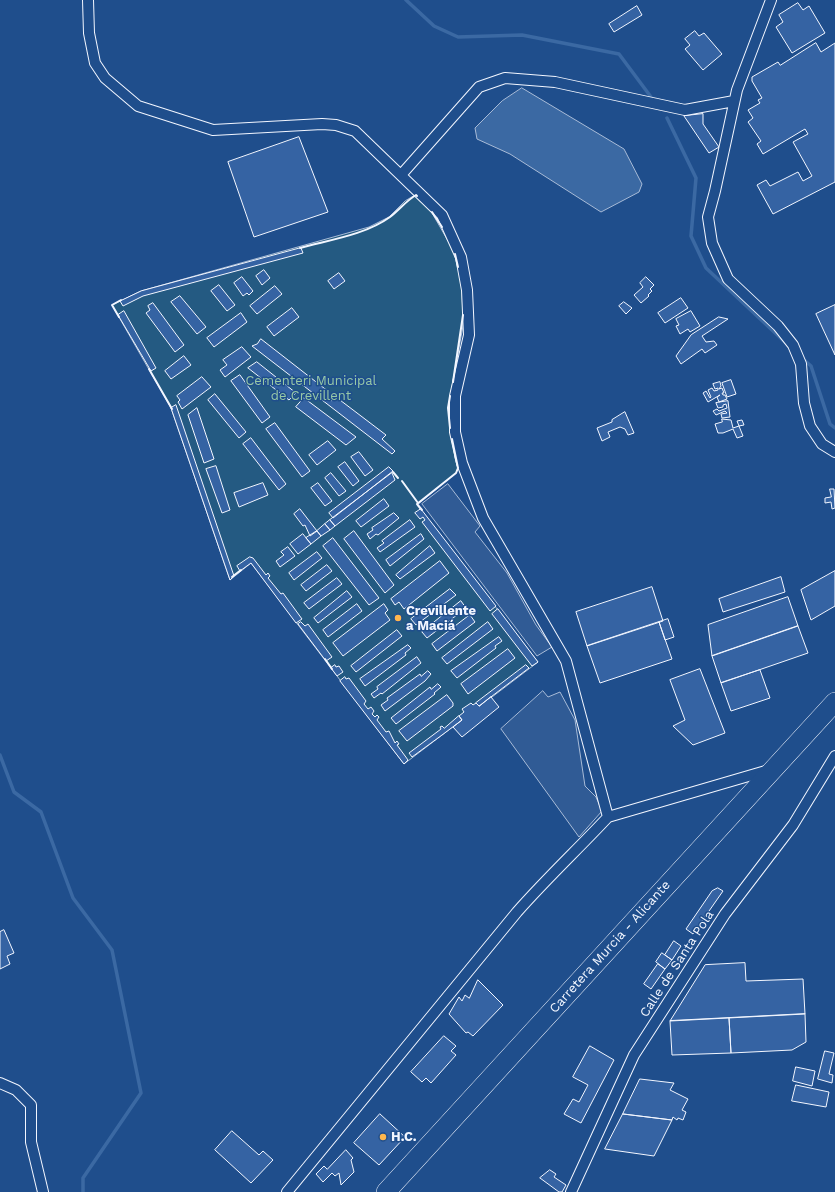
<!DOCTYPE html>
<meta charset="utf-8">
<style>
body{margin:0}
canvas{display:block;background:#1f4e8c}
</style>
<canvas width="835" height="1192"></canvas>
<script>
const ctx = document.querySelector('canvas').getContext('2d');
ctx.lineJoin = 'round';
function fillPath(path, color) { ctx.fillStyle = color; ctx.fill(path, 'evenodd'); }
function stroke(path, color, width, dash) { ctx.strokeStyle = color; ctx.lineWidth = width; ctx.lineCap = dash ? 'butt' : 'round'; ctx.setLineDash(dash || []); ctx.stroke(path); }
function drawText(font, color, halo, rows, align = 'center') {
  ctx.font = font + ' "Work Sans",sans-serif'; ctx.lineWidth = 3; ctx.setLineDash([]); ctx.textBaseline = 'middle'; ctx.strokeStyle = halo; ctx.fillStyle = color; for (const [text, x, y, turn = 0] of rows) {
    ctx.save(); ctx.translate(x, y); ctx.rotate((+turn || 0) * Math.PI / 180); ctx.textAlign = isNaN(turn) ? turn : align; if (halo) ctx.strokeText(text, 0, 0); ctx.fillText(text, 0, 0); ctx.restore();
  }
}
const green = new Path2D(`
 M416,195L428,206L455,253L462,287L463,326L448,408L455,458L458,468L456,473L417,505L538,662L404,764L251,563L230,580L171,408L112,305L141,291L369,227L389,217L405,201Z`);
fillPath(green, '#245a82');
stroke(green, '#a8bbd7', 1);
const parking = new Path2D(`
 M448,484L480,526L475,532L507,573L536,625L552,647L537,656L422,504Z
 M543,691L548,697L560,692L575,720L585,786L596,797L602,811L579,837L501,729Z`);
fillPath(parking, '#305b95');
stroke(parking, '#a8bbd7', 1);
const water = new Path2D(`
 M522,88L624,149L642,184L639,192L601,212L510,154L477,139L475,128L502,101Z`);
fillPath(water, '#3b69a3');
stroke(water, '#a8bbd7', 1);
stroke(new Path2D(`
 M406,0L434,26L458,37L522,35L619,54L651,97
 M667,118L696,178L691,236L706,268L788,345
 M803,359L811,366L830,424L835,428
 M0,755L14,792L41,812L73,898L112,950L141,1093L83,1178V1192`), '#3b69a3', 3.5);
const building = new Path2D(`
 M798,3L803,10L809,6L825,33L792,53L776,27L783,22L779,15Z
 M637,6L642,15L614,32L609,24Z
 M695,31L699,36L704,33L722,54L703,70L685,49L690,45L685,39Z
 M816,43L821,52L835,43V182L773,214L757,185L766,180L770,186L798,172L803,181L812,176L793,142L808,134L805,129L763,154L757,144L761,141L748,122L753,118L748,110L760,103L758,100L762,98L752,81V77L778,62L780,65Z
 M703,114V124L719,147L709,153L684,116Z
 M299,137L328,212L254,237L228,162Z
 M301,248L303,253L143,296L123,306L120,301L141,291Z
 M264,270L270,278L262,285L256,276Z
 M339,273L345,281L334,289L328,281Z
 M242,277L253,291L249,295L247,293L243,296L234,283Z
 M646,277L654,285L650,289L652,291L648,295L649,296L641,303L634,295L643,287L640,283Z
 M219,285L235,305L227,311L211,291Z
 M275,286L282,294L257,314L250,306Z
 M180,296L206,327L197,334L171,302Z
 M681,298L688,308L665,323L658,313Z
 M624,302L632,308L626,314L619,306Z
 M153,303L184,345L175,352L146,313L150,310L148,306Z
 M835,305V355L816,314Z
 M292,308L299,317L274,336L267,327Z
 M124,311L156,368L151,371L118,315Z
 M691,311L700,326L690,332L688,329L680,334L676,326L679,325L676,319Z
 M241,313L247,322L214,347L207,338Z
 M719,317L728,319L702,336L706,342L714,341L717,345L705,353L702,349L681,364L676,356L691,335Z
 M261,339L329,392L326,396L332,401L336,397L386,435L382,439L395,451L392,454L252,346L257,344Z
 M242,347L251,357L225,377L220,370L227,365L223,360Z
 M184,356L191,365L171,379L165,371Z
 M257,362L296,393L289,400L248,368Z
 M240,375L270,417L262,423L231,381Z
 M202,377L211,387L182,409L178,402L180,400L177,396Z
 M731,380L736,394L727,397L722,383Z
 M720,382L721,386L719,389L722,388L724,393H722L723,395H725L727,399L719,402L717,397L720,395L708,402L703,393L706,391L710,398L711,397L708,390L712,388L714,391L718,390V388L715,389L713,384Z
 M215,394L246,432L239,438L208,400Z
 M304,398L356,437L346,445L296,407Z
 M728,401L730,417L722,418L721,414L727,413L725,411L716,415L713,411L717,409L719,411L727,408L726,404L723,405V407L718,408L716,403Z
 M176,405L234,576L230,580L171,408Z
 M197,408L214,459L204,463L188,415Z
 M625,412L634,433L628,435L625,429L620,427L608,432L610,437L602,441L597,428L612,422V420Z
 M722,419L731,420L733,428L739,426L737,421L742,420L744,425L739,426L743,436L737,438L733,429L723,433H718L715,424L722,422Z
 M275,423L310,471L302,477L266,429Z
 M251,438L286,484L279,490L243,444Z
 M328,441L336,450L317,465L309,455Z
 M359,452L373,470L365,476L351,457Z
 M345,462L359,481L353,486L338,467Z
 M216,466L230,510L222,513L206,469Z
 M389,467L393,471L333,518L329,513Z
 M331,473L346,491L339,496L325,478Z
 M392,473L395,480L335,526L330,520Z
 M263,483L268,495L239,507L234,493Z
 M318,483L332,501L325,506L311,488Z
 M830,489H834L835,508L832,509L831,502L825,503V498L831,497Z
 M384,499L389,506L361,527L356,521Z
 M300,509L317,531L310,536L305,525L303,526L294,514Z
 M421,509L496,606L490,611L422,522L425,520L423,517L420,519L415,513Z
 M394,513L399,518L378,535L376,534L370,539L367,534L373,530L372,528Z
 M330,520L335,526L330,530L325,524Z
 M410,520L415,527L380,552L377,548L384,543L382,541Z
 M325,524L330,530L321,536L317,531Z
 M317,531L321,536L311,544L306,538Z
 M354,531L394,585L385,593L344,539Z
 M303,534L311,544L298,554L290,544Z
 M421,534L424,539L390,566L386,560Z
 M333,538L379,598L369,605L323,546Z
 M430,546L435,553L400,579L396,575Z
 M288,547L295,556L280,567L276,561L284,555L281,552Z
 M317,552L322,558L294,580L289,573Z
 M250,557L253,558L266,575L268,573L270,576L268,578L281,594L283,593L302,619L296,623L251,563L240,571L237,566Z
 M440,561L449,573L404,609L399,602L395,605L391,599Z
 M327,565L332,571L306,591L301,585Z
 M835,571V606L811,620L801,590Z
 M781,577L785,592L723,612L719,599Z
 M337,578L342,584L309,609L304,603Z
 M652,587L663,621L587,646L576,612Z
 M450,589L456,595L416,625L411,619Z
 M347,591L352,597L318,623L314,618Z
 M788,597L798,626L712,656L708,625Z
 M461,601L466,608L427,638L422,632Z
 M357,604L362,611L328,637L323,630Z
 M384,604L388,610L385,613L390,620L343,656L333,643Z
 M498,609L538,662L532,666L492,614Z
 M470,615L475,622L437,651L432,644Z
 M668,619L674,637L665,640L659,622Z
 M301,622L305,626L308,624L332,657L326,661L298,624Z
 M488,622L493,629L447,664L442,658Z
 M659,622L672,659L600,683L587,646Z
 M798,626L808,653L721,683L712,656Z
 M397,630L402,636L356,672L351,666Z
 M499,637L502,641L495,646L496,648L457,678L451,671Z
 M408,645L411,648L405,653L406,655L365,686L360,679Z
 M508,649L515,658L468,694L461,684Z
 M417,657L421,663L382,694L381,693L374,698L371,694L378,689L377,687Z
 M335,665L336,667L339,666L343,672L337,676L331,668Z
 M526,665L529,668L479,706L476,703Z
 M700,669L725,733L693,745L673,726L685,720L670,680Z
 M760,670L770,698L731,711L721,683Z
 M428,671L431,674L425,681L385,711L381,705L388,700L387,698L420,674L421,676Z
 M345,677L346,679L349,678L366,701L364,704L368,709L371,707L374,711L372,714L375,717L377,715L379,717L377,720L386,732L389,731L395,743L397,741L399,744L397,745L408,760L404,764L340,681Z
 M438,684L441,687L434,693L435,694L396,724L391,718L430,687L431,689Z
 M447,695L453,703V706L407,741L399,731Z
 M491,697L499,707L462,737L453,727L462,720L459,716L464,712L462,709L471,703L473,705L476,703L479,706Z
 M459,716L462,720L442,735L412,757L409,753L441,729L440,727L442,726L444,728Z
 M718,888L723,891L693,934L686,929L712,891Z
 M4,930L14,953L7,956L10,964L0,969V932Z
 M674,941L681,946L672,960L665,955Z
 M662,953L672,960L665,969L656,962Z
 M745,963L746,981L803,979L805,1014L670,1021L705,965Z
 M658,964L665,969L651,989L644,984Z
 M478,980L503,1005L473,1036L468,1032L466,1033L449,1014L459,997L462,1001L465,995L469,998Z
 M805,1014L806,1042L792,1050L731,1053L729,1018Z
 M729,1018L731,1053L672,1055L670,1021Z
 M444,1036L456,1046L451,1051L456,1055L431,1083L426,1078L422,1082L411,1072Z
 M590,1046L614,1060L581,1123L564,1114L573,1099L579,1102L588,1085L573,1077Z
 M825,1051L834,1053L829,1074L833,1075L832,1083L818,1079Z
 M796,1067L815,1071L812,1086L793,1081Z
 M640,1079L674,1083L670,1090L688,1099L682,1110L686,1112L683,1120L678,1118L677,1120L673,1117L672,1120L623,1114Z
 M796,1085L829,1092L826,1107L792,1101Z
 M380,1114L405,1137L379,1165L354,1143Z
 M623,1114L672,1120L654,1156L605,1149Z
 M232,1131L259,1155L263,1151L273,1160L251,1183L215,1150Z
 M346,1150L353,1158L351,1160L354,1172L341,1185L339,1173L335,1176L332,1173L323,1182L316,1174L324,1166L327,1169Z
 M550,1170L556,1174L554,1177L566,1185L562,1192H559L540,1178Z`);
fillPath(building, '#3563a3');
stroke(building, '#f2f6ff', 1);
const street = new Path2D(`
 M88,0L89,33L95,63L105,78L138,106L213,130L322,124L336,125L355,131L442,215L461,257L467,290L469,335L455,396V432L462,463L483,518L566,661L608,817L769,770
 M771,0L737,90L715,191L708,217L712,243L728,279L778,326L793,345L801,364L804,403L810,426L822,444L835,452
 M401,175L479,87L505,78L555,82L685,110L734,101
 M0,1083L16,1090L31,1105V1142L43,1192
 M287,1192L517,912C546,879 578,849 608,817
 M571,1192L634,1055L725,914L793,825L835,756`);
const highway = new Path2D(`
 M386,1192L835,702`);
stroke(street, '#f2f6ff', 12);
stroke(highway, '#f2f6ff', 20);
stroke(street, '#1f4e8c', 10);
stroke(highway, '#1f4e8c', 19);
stroke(new Path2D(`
 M432,212L442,227
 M300,248C329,240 365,235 390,217C399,210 406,201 416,195L417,196
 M455,254L458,267
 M119,317L112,305L121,300
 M149,369L172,409
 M453,382L463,315
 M450,428L448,408L450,396
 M393,472L398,478
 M402,481L418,503
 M422,510L417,504L456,473L458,468L452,439
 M232,577L241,570
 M325,659L332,669`), '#f2f6ff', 2);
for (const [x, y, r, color] of [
 [398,618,4,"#ffb74d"],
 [383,1137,4,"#ffb74d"]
]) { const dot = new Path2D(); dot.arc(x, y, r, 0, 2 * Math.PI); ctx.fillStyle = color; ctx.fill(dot); stroke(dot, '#1f4e8c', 1.5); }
drawText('13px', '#97c8a6', '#1f4e8c', [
 ["Cementeri Municipal",311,381],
 ["de Crevillent",311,396]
]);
drawText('bold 13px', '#f2f6ff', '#1f4e8c', [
 ["Crevillente",406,611],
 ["a Maciá",406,626],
 ["H.C.",391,1137]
], 'left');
drawText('13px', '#f2f6ff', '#1f4e8c', [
 ["Carretera Murcia - Alicante",610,947,-48],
 ["Calle de Santa Pola",677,964,-57]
]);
</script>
